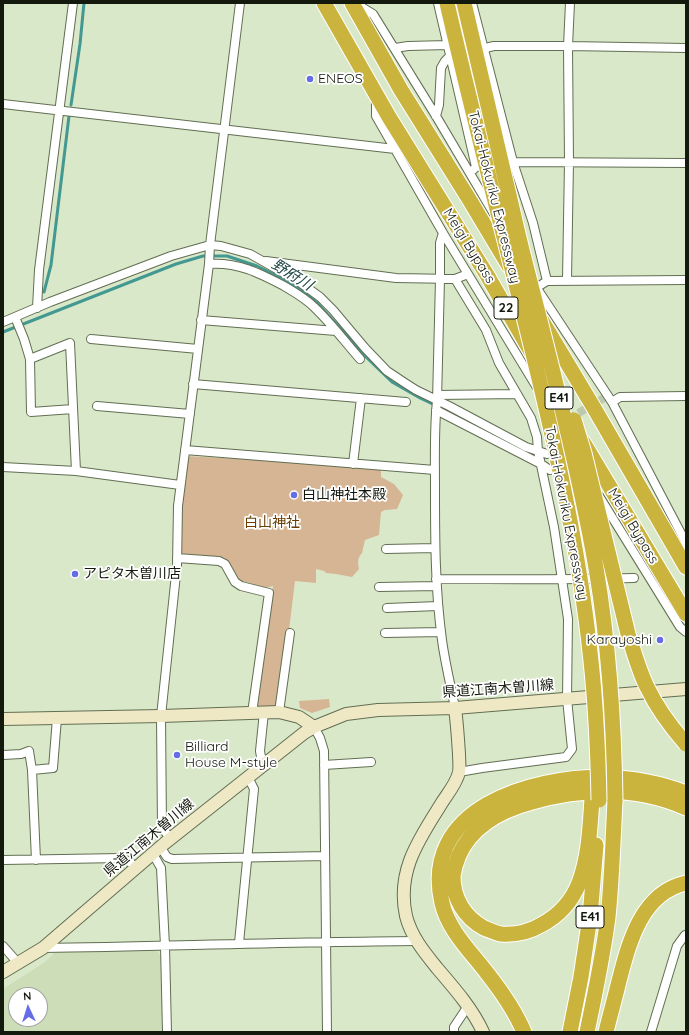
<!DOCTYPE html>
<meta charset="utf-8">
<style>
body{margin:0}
#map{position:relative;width:689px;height:1035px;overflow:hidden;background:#dae8ca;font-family:Quicksand,sans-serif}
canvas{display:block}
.frame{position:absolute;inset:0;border:4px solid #14190e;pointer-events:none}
.north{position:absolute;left:8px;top:987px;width:40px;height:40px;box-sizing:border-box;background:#fff;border:1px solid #a1a39f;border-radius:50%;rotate:356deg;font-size:11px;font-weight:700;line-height:16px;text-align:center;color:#14190e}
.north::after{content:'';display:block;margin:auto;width:14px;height:18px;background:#656de6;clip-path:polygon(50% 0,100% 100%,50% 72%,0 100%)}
</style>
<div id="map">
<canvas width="689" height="1035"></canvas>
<div class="frame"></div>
<div class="north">N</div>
</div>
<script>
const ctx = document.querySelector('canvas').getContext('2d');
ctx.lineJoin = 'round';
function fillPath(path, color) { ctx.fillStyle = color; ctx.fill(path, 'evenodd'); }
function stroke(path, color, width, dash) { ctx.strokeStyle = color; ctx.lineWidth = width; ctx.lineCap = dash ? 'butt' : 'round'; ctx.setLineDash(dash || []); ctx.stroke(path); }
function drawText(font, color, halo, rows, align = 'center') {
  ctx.font = font + ' Quicksand,"Noto Sans JP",sans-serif'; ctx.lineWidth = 3.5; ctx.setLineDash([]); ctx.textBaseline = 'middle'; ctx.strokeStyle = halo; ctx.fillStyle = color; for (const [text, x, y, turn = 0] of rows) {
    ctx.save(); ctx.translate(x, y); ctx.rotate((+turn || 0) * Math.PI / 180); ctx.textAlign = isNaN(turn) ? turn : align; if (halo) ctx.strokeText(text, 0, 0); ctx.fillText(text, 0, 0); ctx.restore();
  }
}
fillPath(new Path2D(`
 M56,951H157L161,956L163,1032H3V989L45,962ZM16,995H40V1019H16Z`), '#ccddb8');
fillPath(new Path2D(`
 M184,456L243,459L260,457L381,466V477L394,484L403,495L397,509L385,510L381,512L379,535L365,540L362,553C357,558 358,563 359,569L352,577L336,574L326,573L324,571L316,569V583L295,581L279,712H257L273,586L261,589L250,583L239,581L224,567L191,556L177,552Z
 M329,699L330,707L312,713L300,708L299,701Z`), '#d5b593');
stroke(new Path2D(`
 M71,105L80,44L84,3
 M44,292L51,265L69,116
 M3,332L176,264L203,256H227L257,266L283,279L303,291L318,304L351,340L366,357L392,382L420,398L481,427
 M527,451L534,455`), '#439991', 3);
stroke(new Path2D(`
 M568,419L604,398`), '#bcc9ae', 8, [8, 4]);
const street = new Path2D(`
 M355,3L373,14L436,116L494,214
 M438,3L476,167L473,170
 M472,3L513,162L533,223L547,281
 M395,48L408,46L448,45
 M376,99V116L384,130L443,233L536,386
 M3,104L395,149
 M436,116L439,105L441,68L445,61L450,56L494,46H568L686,48
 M476,167L513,162L686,163
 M443,233L440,243V279L437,401C434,429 435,459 435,488C435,539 435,589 442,640C445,663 451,686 455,708
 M266,261L396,278L455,279L468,274
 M209,264C238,262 259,273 284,286C294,292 305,298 314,307C331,323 345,342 360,359
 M455,279L486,330L499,363L531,418L537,437L538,451L554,527L568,619L567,699L572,749L566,757L482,768L459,772
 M567,280L569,162L568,46L570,3
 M536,287L612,402L685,541L682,558
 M536,288L547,281L686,280
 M37,308L39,270L73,3
 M15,317L24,339L30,359L31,412L73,409
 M201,320L336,331
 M3,322L50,302L171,256L210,245L221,246L250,254L298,281L320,297L333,310L365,348L387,371L405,383L416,390L449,406L526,447L547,454
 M91,339L198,349
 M30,359L70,343L76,471
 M193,384L406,402
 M437,395L517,394
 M612,402L620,397L686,396
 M97,406L190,414
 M436,410L541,464L550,470
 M185,450L435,470
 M353,464L361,398
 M3,467L76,471L180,485
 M599,496L680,627L686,632
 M386,549L435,548
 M177,558L219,561L225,564L235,582L241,586L269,593L252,713
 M436,579C502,579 568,580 634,578
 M379,587L437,586
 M387,608L438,606
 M385,633L441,632
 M264,712L260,751L261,757L267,762
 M279,712L290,633
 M314,727L320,738L324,751L327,1032
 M3,755L21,754L29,751L32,770
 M324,765L371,762
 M171,839L162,828L161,716L177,565L178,506L209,264L210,245L240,3
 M161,848L167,857L172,859L325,856
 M153,854L161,868L165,946L167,1032
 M3,860L121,858L131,863L136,868
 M36,860L32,770L53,768L57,718
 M239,943L254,789L248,777
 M3,946L18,963
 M43,948C168,946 292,942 416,941
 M454,1032V1027L468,1006
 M651,1032L677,946L685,935H686`);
const secondary = new Path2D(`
 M455,708C457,723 458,738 459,754C459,759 460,766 459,772C457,782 449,792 443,801C420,838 396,870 406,916C411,936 424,952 437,968C454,988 472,1008 483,1032
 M3,719L161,716L279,712L299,717L314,727
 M3,972L43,948L165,843L304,733L314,727L346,714L378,710L455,708L686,689`);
const highway = new Path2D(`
 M324,3L389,117L487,275L557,397
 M352,3L401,90L469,199L509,266
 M542,321L594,408L686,567
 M583,442L686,614
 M592,799C590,827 589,857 579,883C572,901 558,916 541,925C529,932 515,935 501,934C495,933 489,930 484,928C464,917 453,898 453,876C454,869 456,862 459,855C472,826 502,810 532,802C583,788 637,786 686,808
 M524,1032C515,1011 502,992 487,973C471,952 448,930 442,903C420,808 531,777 604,777C632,778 660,783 686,793
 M570,1032L581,977L590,917L596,845
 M587,1032C595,994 603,956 608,917C612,878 613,839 615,800
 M606,1032C610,1015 615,998 619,981C629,943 641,893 686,883`);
stroke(street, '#626e53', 10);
stroke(secondary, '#626e53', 14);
stroke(highway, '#fff', 17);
stroke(street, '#fff', 8);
stroke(secondary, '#efe8c5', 12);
stroke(highway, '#cbb43e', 15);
const highwayBridge = new Path2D(`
 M447,3C471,108 498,212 524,317C552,430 579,545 591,661C596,707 598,754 599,800
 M464,3C477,60 491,117 504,174C510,198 515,222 521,246C548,353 577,460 596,568C609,645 614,723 615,800
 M574,420L584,453L628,634C634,652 639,671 647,687C657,708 671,727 686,744`);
stroke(highwayBridge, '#fff', 17, []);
stroke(highwayBridge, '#cbb43e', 15);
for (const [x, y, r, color] of [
 [310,79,4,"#656de6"],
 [294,495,4,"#656de6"],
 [75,574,4,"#656de6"],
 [660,640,4,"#656de6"],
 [177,755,4,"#656de6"]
]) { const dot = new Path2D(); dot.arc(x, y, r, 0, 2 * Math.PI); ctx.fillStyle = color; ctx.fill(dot); stroke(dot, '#fff', 1.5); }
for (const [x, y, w] of [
 [506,308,24],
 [559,398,28],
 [590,917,28]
]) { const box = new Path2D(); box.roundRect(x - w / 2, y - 11, w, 22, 3); ctx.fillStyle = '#fff'; ctx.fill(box); stroke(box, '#14190e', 1); }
drawText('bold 13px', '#14190e', null, [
 ["22",506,308],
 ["E41",559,398],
 ["E41",590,917]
]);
drawText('14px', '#14190e', '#fff', [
 ["ENEOS",318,79],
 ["白山神社本殿",302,495],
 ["アピタ木曽川店",83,574],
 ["Karayoshi",652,640,"right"],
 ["Billiard",185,747],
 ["House M-style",185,763]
], 'left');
drawText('14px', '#14190e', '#fff', [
 ["Tokai-Hokuriku Expressway",494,197,76],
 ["Meigi Bypass",469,246,58],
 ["Tokai-Hokuriku Expressway",566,513,79],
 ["Meigi Bypass",633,526,59],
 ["県道江南木曽川線",498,689,-4],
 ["県道江南木曽川線",149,838,-40]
]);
drawText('14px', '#693e00', '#fff', [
 ["白山神社",272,523]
]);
drawText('italic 15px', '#214844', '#fff', [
 ["野府川",292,275,32]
]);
</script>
